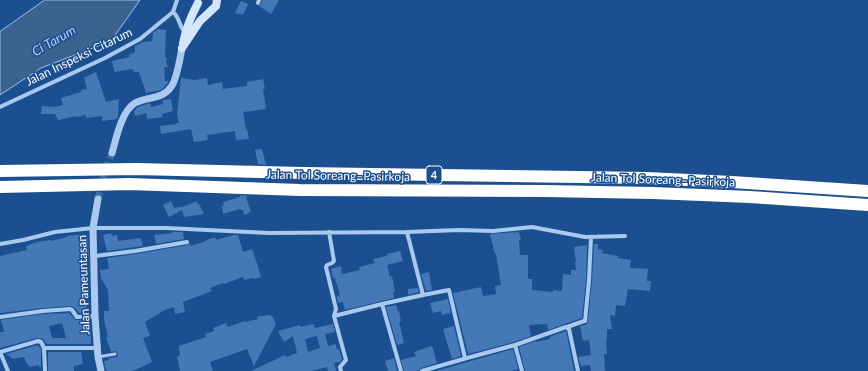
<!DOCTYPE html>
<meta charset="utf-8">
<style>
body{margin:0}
canvas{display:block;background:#1b4f8f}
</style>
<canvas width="868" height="371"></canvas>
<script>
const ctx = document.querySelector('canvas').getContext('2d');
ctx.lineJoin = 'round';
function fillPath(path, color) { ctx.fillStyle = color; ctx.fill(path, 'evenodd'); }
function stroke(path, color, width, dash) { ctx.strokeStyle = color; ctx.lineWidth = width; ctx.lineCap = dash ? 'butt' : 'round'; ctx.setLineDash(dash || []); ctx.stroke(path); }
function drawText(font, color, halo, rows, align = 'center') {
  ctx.font = font + ' Lato,sans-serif'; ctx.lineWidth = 3; ctx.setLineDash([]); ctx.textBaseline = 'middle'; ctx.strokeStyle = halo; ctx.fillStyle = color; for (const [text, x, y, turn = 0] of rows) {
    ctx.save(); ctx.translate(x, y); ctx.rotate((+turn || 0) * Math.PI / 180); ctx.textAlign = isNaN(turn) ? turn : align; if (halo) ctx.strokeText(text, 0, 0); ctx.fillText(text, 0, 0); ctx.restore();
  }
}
const water = new Path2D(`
 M45,0H140L111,41L41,68L0,95V32Z`);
fillPath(water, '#3c6290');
stroke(water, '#9cc4f0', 1);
fillPath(new Path2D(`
 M262,0H279L271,14L259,6L261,4Z
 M241,1L248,4L243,15L235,13Z
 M158,29L166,30L165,57L167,59L166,62L168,67H164L165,81H169L164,87L161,90L146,93L139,72H134L132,69L115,72L113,67L112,61L130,57L129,55L135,52V46L143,42L152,41L153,33Z
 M96,72L106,102L119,99L118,115L117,119L102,121V116L86,118V115L77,117L76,116L58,120L55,114H41L42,106L55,107L63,105L61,98L81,92V90L87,89L84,78Z
 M181,78L195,80L207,78L208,85L222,82L223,89L247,86V82L263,79L265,89H263L266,109L243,112L246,129H247L249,139L236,140L235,131L207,135L208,140L194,142L191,129L161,134L160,126L176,124V125V123H179L177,114Z
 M171,99L173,111L162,114L163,117L147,119L146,113L135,116L134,111L138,107L150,103L151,107L163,104V100Z
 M262,149L266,165L258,164L255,150Z
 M240,195L250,196L246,197L251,212L244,215L243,210H241L240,209L223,214L222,206L224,205L223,202L240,197Z
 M171,201L174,208L185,206L197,201L198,204H199L204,214L184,217L182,210L169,217L163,205Z
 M172,232H183L184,239L156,244L154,235L172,233Z
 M519,232L521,240H519L520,255H528V279H532V290L553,292V290L562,291L563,274L571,275V270H576L575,262H576L574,247L587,245L586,280L582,318L548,330L547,324L529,325L531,336L514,342L468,354L453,293L481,287L483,296L496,294L495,286L501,285L496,254H495L490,234Z
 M111,233L112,236L117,235L118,241L141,238L143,246L107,251L103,235Z
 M85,234L88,238V241L89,257L87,262H85V271L84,276L87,313H79L75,308L70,306L43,308L0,313V256L27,250L26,246L37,242L51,240V241L67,237V236Z
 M234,235H238L243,252L252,249L257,263L261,277L254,279L253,278L244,280L243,277L224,284L223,283L210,288L212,291L183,302L185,312L175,314L174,307L163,311L145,322L150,336L143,338L152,362L142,367L132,371H107L105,367L104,361L109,360L108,358L117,357L118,354L116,351L111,352L106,337H108L104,320V311H109L108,290L101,278L100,270L109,269L107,258L136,254L188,245L190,243L191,246L206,241V240L215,237L216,240Z
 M594,244H598V249L603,250L602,253L618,256V258L631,260L630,268L648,269L647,281H651L650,291L628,289L625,306L616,305L615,316L610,315L612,329H607V341H606L607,354H604L605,371H591L590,365L581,366L578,357L591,355L589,340L583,341L580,326L587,324L588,321L592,280Z
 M400,251L403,261L387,265L390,277L392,276L395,291L393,292L394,298L345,310L343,302L338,303L337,296L340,295L335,278H333L331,269L341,266L342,274L360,270L359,267L375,263L373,259L387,256V254Z
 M429,272L432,290L426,291L421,274Z
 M418,288L419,292L408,295V289Z
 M448,299L451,313L442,315L441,311L433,313L430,303Z
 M396,305L398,312L399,311L401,321L399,322L404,343L397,345L386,307Z
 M69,313L76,320H90L91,344H46L43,339L37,338L0,348V332H4L1,320L43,314ZM62,323L66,338H52L49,326Z
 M269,315L272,316L276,324L254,366L247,349L210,362L213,371H180L177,356H180L179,346L206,337L205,334L214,331L213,328L226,323L228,327L245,321V322L258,319L257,317Z
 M314,324L315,328L333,324L335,332L325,334L328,346L336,344L337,350L339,349L342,359L340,362L334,363L336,371H328L327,367L311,371H251L285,355L286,357L297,353L293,336L284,342L278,331L300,325L301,327ZM317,336L320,348L308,352L305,339Z
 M454,326L461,356L452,359L443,329Z
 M566,331L574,371H525L519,347L536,341V342L550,339V337Z
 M38,345L41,349V367H39V365L30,367L26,362L24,357L13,359L6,354Z
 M432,346L437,363L421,368L419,370L415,371H404L401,360L416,356L414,352Z
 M513,349L518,369L512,371H436Z
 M48,352H81L83,364L74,366V371H48Z
 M394,358L397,371H388L385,361Z`), '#4478b7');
stroke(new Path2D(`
 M98,199L104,173L112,153`), '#3d69a0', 7, [7, 3.5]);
stroke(new Path2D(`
 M98,357L115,354`), '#a9c9ee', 3);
stroke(new Path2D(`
 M258,3L259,0
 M173,12C181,19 178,26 186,33
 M0,107L105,58L140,39L173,12L177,0
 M329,232L334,261L332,263L327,265L326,267L336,309L334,316L346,360L340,367L341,371
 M0,244L23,240L55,232L93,228H166L269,233L407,232L459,230L493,231L532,227L585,237L625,236
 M95,256L135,251L187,242
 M423,295L449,290L465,358
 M334,316L382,304
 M0,317L43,311L70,309L72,310L77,317L95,316
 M567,327L584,321H585L589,280L591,237
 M515,345L522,371
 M44,348L45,370
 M0,352L38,341L41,342L44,348H97
 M0,352L8,371
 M401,371L382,304L423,295L407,232
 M422,371L467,358L515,345L566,327L569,329L578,371`), '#a9c9ee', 4);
stroke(new Path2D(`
 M112,153C116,139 122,110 135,103C148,96 162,100 171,87C177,79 180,58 182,48
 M98,199L93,228L95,316L98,357L101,371`), '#a9c9ee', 7);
stroke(new Path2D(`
 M183,43C186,28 191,16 198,3
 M182,48L200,21L216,6L217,0`), '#d6e6fa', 8);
stroke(new Path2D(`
 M0,171L136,169L303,173L646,178L732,182L868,191
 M0,187L129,184L300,190L545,191L653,193L750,197L868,205`), '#fff', 12);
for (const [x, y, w] of [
 [434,175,16]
]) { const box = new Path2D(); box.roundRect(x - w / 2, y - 9, w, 18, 3); ctx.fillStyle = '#1b4f8f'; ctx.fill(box); stroke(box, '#fff', 1); }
drawText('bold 11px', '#fff', null, [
 ["4",434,175]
]);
drawText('12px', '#fff', '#1b4f8f', [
 ["Jalan Inspeksi Citarum",79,57,-26],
 ["Jalan Tol Soreang–Pasirkoja",338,176,1],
 ["Jalan Tol Soreang–Pasirkoja",663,180,2],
 ["Jalan Pameuntasan",84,285,-92]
]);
drawText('italic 13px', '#b5d3f5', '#1b4f8f', [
 ["Ci Tarum",54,41,-30]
]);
</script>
